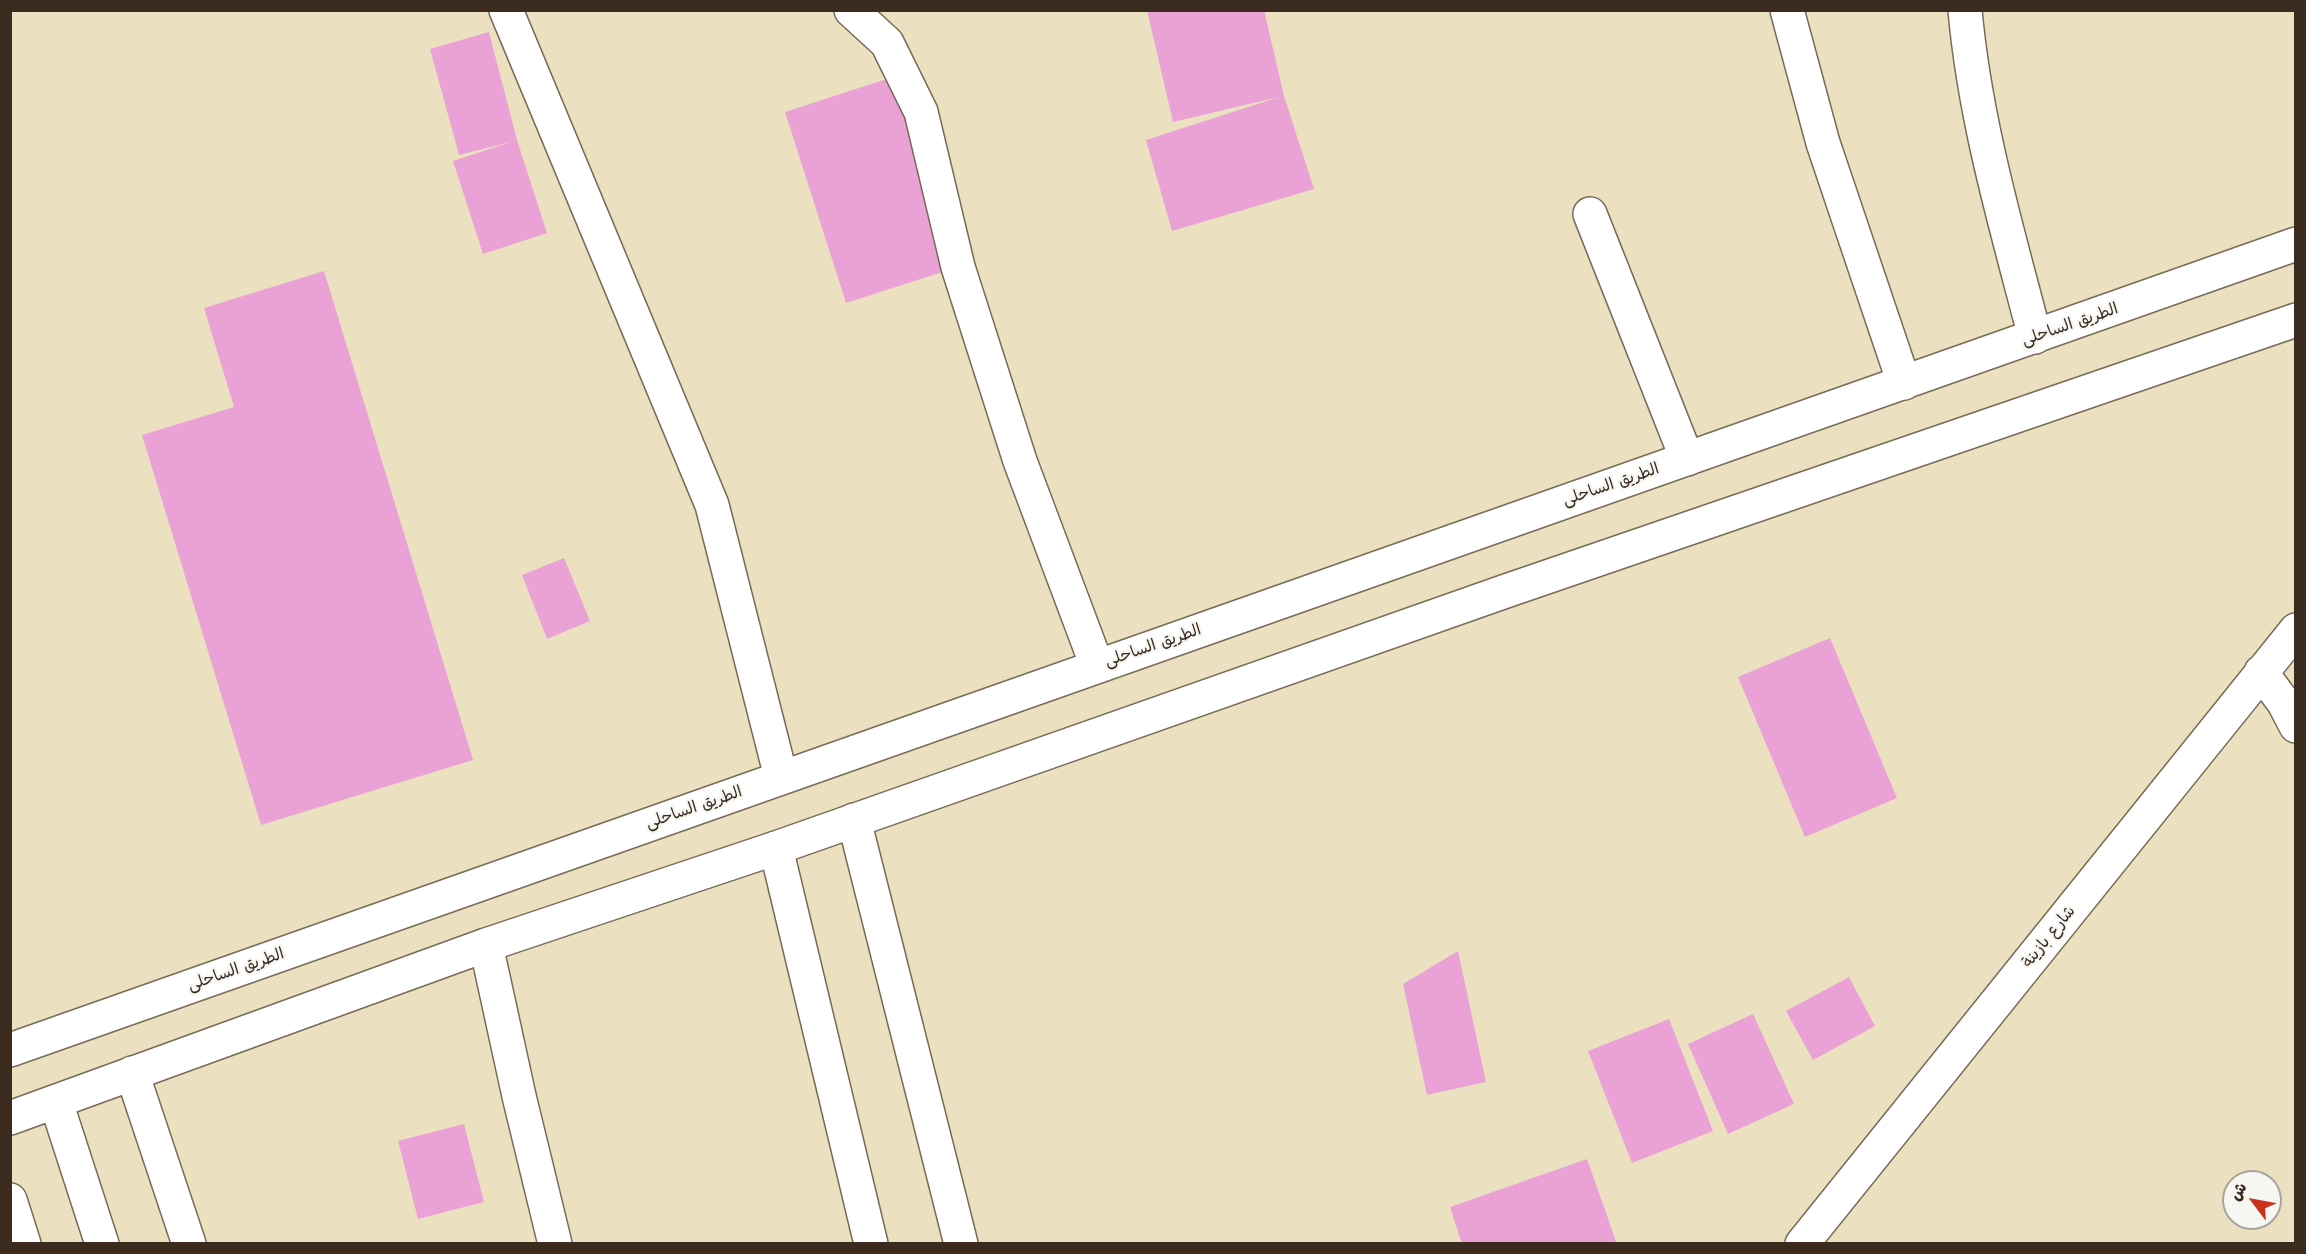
<!DOCTYPE html>
<meta charset="utf-8">
<style>
body{margin:0}
#map{position:relative;width:2306px;height:1254px;overflow:hidden;background:#ebe1c0;font-family:"Shantell Sans","Playpen Sans Arabic",sans-serif}
canvas{display:block}
.frame{position:absolute;inset:0;border:12px solid #3b2a1e;pointer-events:none}
.north{position:absolute;left:2222px;top:1170px;width:60px;height:60px;box-sizing:border-box;background:#f6f6f2;border:2px solid #aba49d;border-radius:50%;rotate:302deg;font-size:16px;font-weight:700;line-height:24px;text-align:center;color:#3b2a1e}
.north::after{content:'';display:block;margin:auto;width:21px;height:27px;background:#c8321e;clip-path:polygon(50% 0,100% 100%,50% 72%,0 100%)}
</style>
<div id="map">
<canvas width="2306" height="1254"></canvas>
<div class="frame"></div>
<div class="north">ش</div>
</div>
<script>
const ctx = document.querySelector('canvas').getContext('2d');
ctx.lineJoin = 'round';
function fillPath(path, color) { ctx.fillStyle = color; ctx.fill(path, 'evenodd'); }
function stroke(path, color, width, dash) { ctx.strokeStyle = color; ctx.lineWidth = width; ctx.lineCap = dash ? 'butt' : 'round'; ctx.setLineDash(dash || []); ctx.stroke(path); }
function drawText(font, color, halo, rows, align = 'center') {
  ctx.font = font + ' "Shantell Sans","Playpen Sans Arabic",sans-serif'; ctx.lineWidth = 4.5; ctx.setLineDash([]); ctx.textBaseline = 'middle'; ctx.strokeStyle = halo; ctx.fillStyle = color; for (const [text, x, y, turn = 0] of rows) {
    ctx.save(); ctx.translate(x, y); ctx.rotate((+turn || 0) * Math.PI / 180); ctx.textAlign = isNaN(turn) ? turn : align; if (halo) ctx.strokeText(text, 0, 0); ctx.fillText(text, 0, 0); ctx.restore();
  }
}
fillPath(new Path2D(`
 M1147,10H1264L1284,96L1314,189L1172,231L1146,140L1279,97L1173,122Z
 M489,32L517,140L547,233L483,254L453,161L511,142L459,155L430,49Z
 M896,76L958,267L846,303L785,112Z
 M324,271L473,760L261,825L142,435L234,407L204,308Z
 M564,558L590,621L547,639L522,575Z
 M1830,638L1897,798L1805,837L1738,677Z
 M1458,951L1486,1082L1427,1095L1403,984Z
 M1849,977L1875,1026L1813,1060L1786,1011Z
 M1753,1014L1794,1104L1728,1134L1688,1044Z
 M1669,1019L1713,1131L1632,1163L1588,1051Z
 M464,1124L484,1202L418,1219L398,1141Z
 M1587,1159L1617,1244H1462L1450,1207Z`), '#eaa2d6');
const minor = new Path2D(`
 M506,10L712,505L781,777
 M851,10L887,43L921,112L958,267L1020,461L1097,666
 M1787,10L1823,143L1904,383
 M1965,10C1975,122 2007,229 2035,337
 M1590,214L1687,459
 M2261,672L2284,703L2296,726
 M854,820L961,1244
 M776,848L871,1244
 M486,945L519,1096L555,1244
 M132,1073L189,1244
 M56,1102L102,1244
 M10,1200L24,1244
 M1802,1244L2296,630`);
const highway = new Path2D(`
 M10,1050L2296,244
 M10,1118L486,945L776,848L1506,591L2296,320`);
stroke(minor, '#796a57', 36);
stroke(highway, '#796a57', 36);
stroke(minor, '#fff', 33);
stroke(highway, '#fff', 33);
drawText('16px', '#3b2a1e', '#f6f6f2', [
 ["الطريق الساحلى",2070,325,-19],
 ["الطريق الساحلى",1611,485,-19],
 ["الطريق الساحلى",1153,646,-19],
 ["الطريق الساحلى",694,808,-19],
 ["شارع بازينة",2049,937,-51],
 ["الطريق الساحلى",236,970,-19]
]);
</script>
